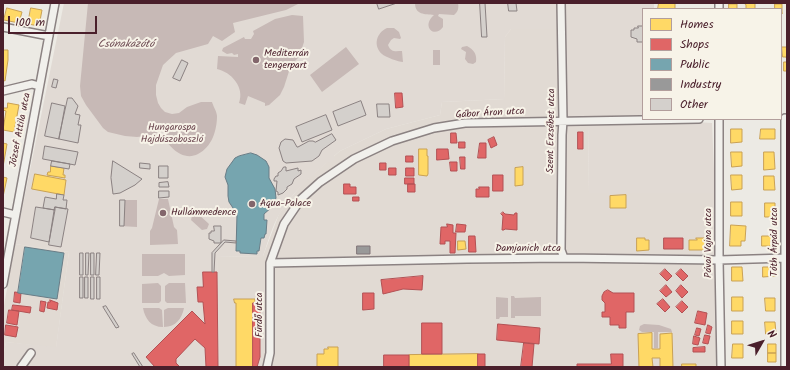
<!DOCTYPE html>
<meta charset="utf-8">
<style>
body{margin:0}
#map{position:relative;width:790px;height:370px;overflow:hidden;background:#eceae4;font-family:Kalam,sans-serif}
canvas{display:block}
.frame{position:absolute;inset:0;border:4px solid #4a1f2b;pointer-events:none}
.legend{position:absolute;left:642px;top:8px;width:140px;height:112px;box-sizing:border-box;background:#f7f3e8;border:1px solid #b29e9c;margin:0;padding:5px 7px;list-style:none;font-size:12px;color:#4a1f2b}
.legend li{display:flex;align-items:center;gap:8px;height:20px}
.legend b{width:20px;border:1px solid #b29e9c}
.north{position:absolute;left:742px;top:322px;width:40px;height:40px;-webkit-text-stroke:3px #f7f3e8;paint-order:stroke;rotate:51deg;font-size:11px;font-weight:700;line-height:16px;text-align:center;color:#4a1f2b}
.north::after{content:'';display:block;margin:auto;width:14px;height:18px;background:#4a1f2b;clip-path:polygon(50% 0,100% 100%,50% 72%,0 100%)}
.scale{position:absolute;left:8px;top:16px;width:89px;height:18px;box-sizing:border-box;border:2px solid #4a1f2b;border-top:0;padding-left:5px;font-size:12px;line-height:14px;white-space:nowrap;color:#4a1f2b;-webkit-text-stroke:3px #f7f3e8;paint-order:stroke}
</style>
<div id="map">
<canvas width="790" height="370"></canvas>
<div class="frame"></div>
<ul class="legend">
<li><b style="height:11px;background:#ffd966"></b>Homes</li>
<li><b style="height:11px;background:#e06666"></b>Shops</li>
<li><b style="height:11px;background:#76a5af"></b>Public</li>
<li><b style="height:11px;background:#999"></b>Industry</li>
<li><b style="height:11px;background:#d4d0cc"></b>Other</li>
</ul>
<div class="north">N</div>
<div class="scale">100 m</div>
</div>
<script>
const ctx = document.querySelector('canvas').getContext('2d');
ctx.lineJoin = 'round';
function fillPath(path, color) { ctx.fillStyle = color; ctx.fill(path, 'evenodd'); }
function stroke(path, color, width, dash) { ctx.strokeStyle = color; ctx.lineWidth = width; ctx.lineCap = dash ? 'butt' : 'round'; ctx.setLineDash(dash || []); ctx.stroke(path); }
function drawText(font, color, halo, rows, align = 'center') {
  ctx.font = font + ' Kalam,sans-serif'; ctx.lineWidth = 4; ctx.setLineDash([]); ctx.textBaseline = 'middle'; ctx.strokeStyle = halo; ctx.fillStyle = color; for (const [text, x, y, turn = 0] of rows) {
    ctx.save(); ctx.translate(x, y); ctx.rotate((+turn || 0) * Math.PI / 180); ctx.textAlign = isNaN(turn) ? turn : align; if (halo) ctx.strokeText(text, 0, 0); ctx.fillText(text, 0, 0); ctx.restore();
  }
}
fillPath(new Path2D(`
 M511,29H562V126H588L589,192L715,193L719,367H218L217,257L263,256L279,214L289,200L305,181L340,151L386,129L440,115L442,102L504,99L505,37Z
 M15,244L69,252L56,348L6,342L3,358V311Z`), '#e1dad3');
fillPath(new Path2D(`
 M64,3H654V9H643V119L712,123L715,193H589L588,126H562V29H511L505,37L504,99L442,102L440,115L386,129L340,151L334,156L335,160L331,163L328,162C310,177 292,193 280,213C272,226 268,242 263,256L217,257L218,367H3V358L6,342L56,347L69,252L15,244Z`), '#e1dad4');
fillPath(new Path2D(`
 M88,3H300L286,10L233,23L235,32L222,41L213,36L208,44L176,53L163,65L156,85V95L158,103L161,108L165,112L172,114L179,113L187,107L201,102H212C213,106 217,112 217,116C217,130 212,147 198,154C183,162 166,146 163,132H158L153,135L137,137L125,136L108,132L103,128L86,105L81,96L80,86Z
 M415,3H458C459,8 458,12 454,15L439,14L438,16L443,19V27C434,39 421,26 434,15C425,14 415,15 415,3Z
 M292,15L303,16L304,42L299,57L291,65L284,87L280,95L269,105L265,106V103L248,96L245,105L239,103C245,87 231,72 217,69L218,56L238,57V54L234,55L232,53L227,54L222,51L223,48L244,37L245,39H251L254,34L253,31L275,19Z
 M387,28H394L399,32L401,38L400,39L394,38L391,40L388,45C391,53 396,51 402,51L403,62C399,62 385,57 382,54C373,46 376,33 387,28Z
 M467,46C474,50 477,54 476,62L473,64L468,63L465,59L466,52L461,49L462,47Z
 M346,47L359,64L322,92L310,75Z
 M433,50H440V65H433Z
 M159,199H168L174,227L177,230L178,244L150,245V231L152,228Z
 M120,200H137V227L120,226Z
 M196,213H197L209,224L207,229L202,230L191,220L192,216Z
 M142,254H185V275L169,276L164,273L158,276H142Z
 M158,283L161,286V301L159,303H142V284Z
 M169,283H185L186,303H167L165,301V286Z
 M511,296H514L515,298L541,297V316H515V318H511Z
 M496,297L508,298V317H500L499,319H496Z
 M143,308H159L162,310L163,327C151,327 145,319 143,308Z
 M168,308H184C182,318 176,327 164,327V310Z
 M644,324L659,325L671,329L672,332H658V348H654V332H642L639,330L640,326Z`), '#c7b9b6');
const homes = new Path2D(`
 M659,3H675V9H658Z
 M744,3H755V9H746V5Z
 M729,4H737V9H729Z
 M775,4H782V14L781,9H775Z
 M7,8L22,12L19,23L4,20Z
 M31,8L42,10L39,26L28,24Z
 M782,47H787V59L786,57H783Z
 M3,50H8V60L5,81L3,80Z
 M784,62H787V71H784Z
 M8,103L19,105L14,132L3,130L6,111L3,110V108H7Z
 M731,129H742V142L731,143Z
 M761,129H775V139H760Z
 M3,143L7,144L3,167Z
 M419,149H427V156H428V174L427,176L419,175Z
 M731,152H742V166L732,167Z
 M764,152H774L775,169L764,170Z
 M51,166L64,168L63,175H65V178L47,175L48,172H50Z
 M523,167V185L515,186V168Z
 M35,174L66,180L64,195L32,189Z
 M731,175H742V189L732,190Z
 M764,176H774L775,190H764Z
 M3,177L7,178L3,197Z
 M626,195V208H610V196Z
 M731,202H742V216H731Z
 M765,203H775V217H765Z
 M731,225L746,226L745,241H741V246H730Z
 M762,236H775V246H762Z
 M637,238H645V240H649V250L637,251Z
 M696,238H706V250H689V240H697Z
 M458,241H465L466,249L458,250Z
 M732,267H742L743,281H732Z
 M763,267H776V276L763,277Z
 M732,297H743V311H732Z
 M765,298H775V311H766Z
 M234,299H255V303H253V367H236V303H235Z
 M732,321H743V334H732Z
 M765,322H775L776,334H766Z
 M652,333V349H660V334L672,333L673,367H660V358H652L653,367H639L638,334Z
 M733,344H743V358H732Z
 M768,344H776V353H768Z
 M328,347H338V367H317V354H324V349H328Z
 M768,353H776V362H768Z
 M478,354V367H409V355Z
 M682,364H696V367H682Z`);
fillPath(homes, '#ffd966');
stroke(homes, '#c9a154', 1);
const shops = new Path2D(`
 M395,93H402L403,107L396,108Z
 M578,132H583V149H578Z
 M451,133H456L457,143H451Z
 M494,137L497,145L491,148L488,140Z
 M459,142H465V148H459Z
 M480,143H486V158H478Z
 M437,149H448L449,159L437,160Z
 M406,156H413V162H406Z
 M460,157H465V169H461Z
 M450,162H457V171H451Z
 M380,163H386V170H380Z
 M389,168H396V175H389Z
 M406,168H414V176H406Z
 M493,175H503V191H493Z
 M405,178H414V184H405Z
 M344,184H350V187H356V194H344Z
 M408,184H415V192H408Z
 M479,187H489V197H476V189H479Z
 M353,197H359V201H353Z
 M503,212L505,214L514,215L515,213H517V230L505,229L504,230H502L503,216L501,214Z
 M447,224L453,225V233H456L455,253H450V241H445V244H440L441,227H447Z
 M457,224L466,225L465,232H456Z
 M469,236H475L476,252H469Z
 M664,238H683V249H664Z
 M665,269L672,276L667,281L660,274Z
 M681,269L688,276L683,281L676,274Z
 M203,272H217L218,367H206L205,348L195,339L176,359V363L180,367H155L146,357L192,311L205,324L203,302H198L197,287H203Z
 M423,276L422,290L403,289L383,294L381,280Z
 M666,285L672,292L666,297L660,291Z
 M681,285L688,292L682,298L676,291Z
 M608,290L613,293H634V312H626V328H619V325H610V317H602V312H605V303L602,300V296L604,292Z
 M15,292L21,293L20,303L14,302Z
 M363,293H374V309L363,310Z
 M663,299L670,307L665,312L657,304Z
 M50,300L58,303L57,310L47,308L48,302H50Z
 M41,301L46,302L44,312L40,311Z
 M682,301L688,307L682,313L676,307Z
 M253,303H260V357L257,367H253Z
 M13,305L31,307L30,313L12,310Z
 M9,310L19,311L17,325L7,323Z
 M698,311L707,313L705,325L695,323Z
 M422,323H442V354H422Z
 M498,324L540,328L539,344L497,340Z
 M6,325L18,327L16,337L5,335Z
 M708,325L712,327L710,334L706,333Z
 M697,328L701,329L699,336L695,335Z
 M705,335L710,336L708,344L703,343Z
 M694,336L700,338L698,345L693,344Z
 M524,343L534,344L532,367H521Z
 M705,347V352H693V348Z
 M478,354H485V367H478Z
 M611,354H623V367H577V364H611Z
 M384,355H409V367H384Z`);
fillPath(shops, '#e06666');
stroke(shops, '#b35154', 1);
const public = new Path2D(`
 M251,153L257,155L266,161L269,167V178L275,189L276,198L272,207L264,214V220H267L266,234H265L264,238H261L259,251H257V254L240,253V251H236L237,214L229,202L228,196V185L225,177L227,169L235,158L239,156Z
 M25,247L64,253L57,299L18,293Z`);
fillPath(public, '#76a5af');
stroke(public, '#697d87', 1);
const industry = new Path2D(`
 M357,246H370V254H357Z`);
fillPath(industry, '#999');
stroke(industry, '#817478', 1);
const building = new Path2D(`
 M377,3H397L379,9Z
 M480,3H485L487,37H482Z
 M508,3H516L517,11H509Z
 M638,26H643V42H637V39L631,37V30H634V28H638Z
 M182,60L188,63L180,81L173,78Z
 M54,79L58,80L56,88L52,87Z
 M68,98H72L78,106L75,114L80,115L78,125H81L78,143L59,139Z
 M361,101L366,115L338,126L333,112Z
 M52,103L65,106L59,139L45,136Z
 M377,104H389L390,117H378Z
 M326,115L332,130L302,142L296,127Z
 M332,134L336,140L322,150L319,156L312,161L286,163L283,161L279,148L281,142L285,139L293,140L297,147H298L309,141H313L315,142Z
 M45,146L78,152L75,165L43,159Z
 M52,161L70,164L69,169L51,166Z
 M113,161L142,179L135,185L120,193L113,194L111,178Z
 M140,163L150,164V169L140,168Z
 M159,166H168V178H159Z
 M284,167H286V171L298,168V171L301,170V174L294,179L292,184L287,187V189L283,193L278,195V192L276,191L277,181H274V179L276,176H278V173L281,171Z
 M168,182L169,187H159V183Z
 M159,191H169V197L159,198Z
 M57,194L64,195L63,200H67L66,209L55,207V210L43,208L45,197L56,199Z
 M120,200H125L124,226H120Z
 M36,207L55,210L49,242L31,238Z
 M55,207L68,209L61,247L49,245Z
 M214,226H221V243H214V241L209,239V233H211V231H214Z
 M224,240L236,241V243L225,242L215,253L214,272H212V253Z
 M80,253H83V275H80Z
 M86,253H89L88,275H86Z
 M91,253H94V275H91Z
 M97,253H100L99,275H96Z
 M80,277H83V298H80Z
 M85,277H88V298H85Z
 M91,277H94V299H91Z
 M97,277H100V299H97Z
 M106,306L119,327L116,328L103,307Z
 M134,353L143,367H140L132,354Z`);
fillPath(building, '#d4d0cc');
stroke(building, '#8b8282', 1);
const minor = new Path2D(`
 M561,3L563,121L562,135L561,250L564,258
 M719,3V9
 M3,27L49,36
 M3,91L32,84L39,86
 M785,118V367
 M719,119V260L721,367
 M3,212L15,215
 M270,263L467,259L564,258L719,260L787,258
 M3,284L55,3
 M21,367L31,353
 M267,367L270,353V263L284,224L301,199L320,182L354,159L392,141L434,128L465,123L699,119`);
stroke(minor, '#8b8282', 10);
stroke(minor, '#f1f0ec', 7);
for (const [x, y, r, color] of [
 [256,60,4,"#83666c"],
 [252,204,4,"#83666c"],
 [163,213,4,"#83666c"]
]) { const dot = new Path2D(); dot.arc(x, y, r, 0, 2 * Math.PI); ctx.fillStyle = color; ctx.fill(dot); stroke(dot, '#f7f3e8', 1.5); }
drawText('10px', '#4a1f2b', '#f7f3e8', [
 ["Mediterrán",264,54],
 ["tengerpart",264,66],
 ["Aqua-Palace",260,204],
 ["Hullámmedence",171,213]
], 'left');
drawText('10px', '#4a1f2b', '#f7f3e8', [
 ["Gábor Áron utca",490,114,-3],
 ["József Attila utca",21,130,-79],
 ["Szent Erzsébet utca",552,131,-89],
 ["Tóth Árpád utca",775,242,-90],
 ["Pávai Vajna utca",709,243,-90],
 ["Damjanich utca",528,249],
 ["Fürdő utca",260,315,-90]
]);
drawText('10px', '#6e4a52', '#f7f3e8', [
 ["Hungarospa",172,128],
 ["Hajdúszoboszló",172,140]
]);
drawText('italic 11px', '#704e55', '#f7f3e8', [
 ["Csónakázótó",126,45]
]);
</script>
